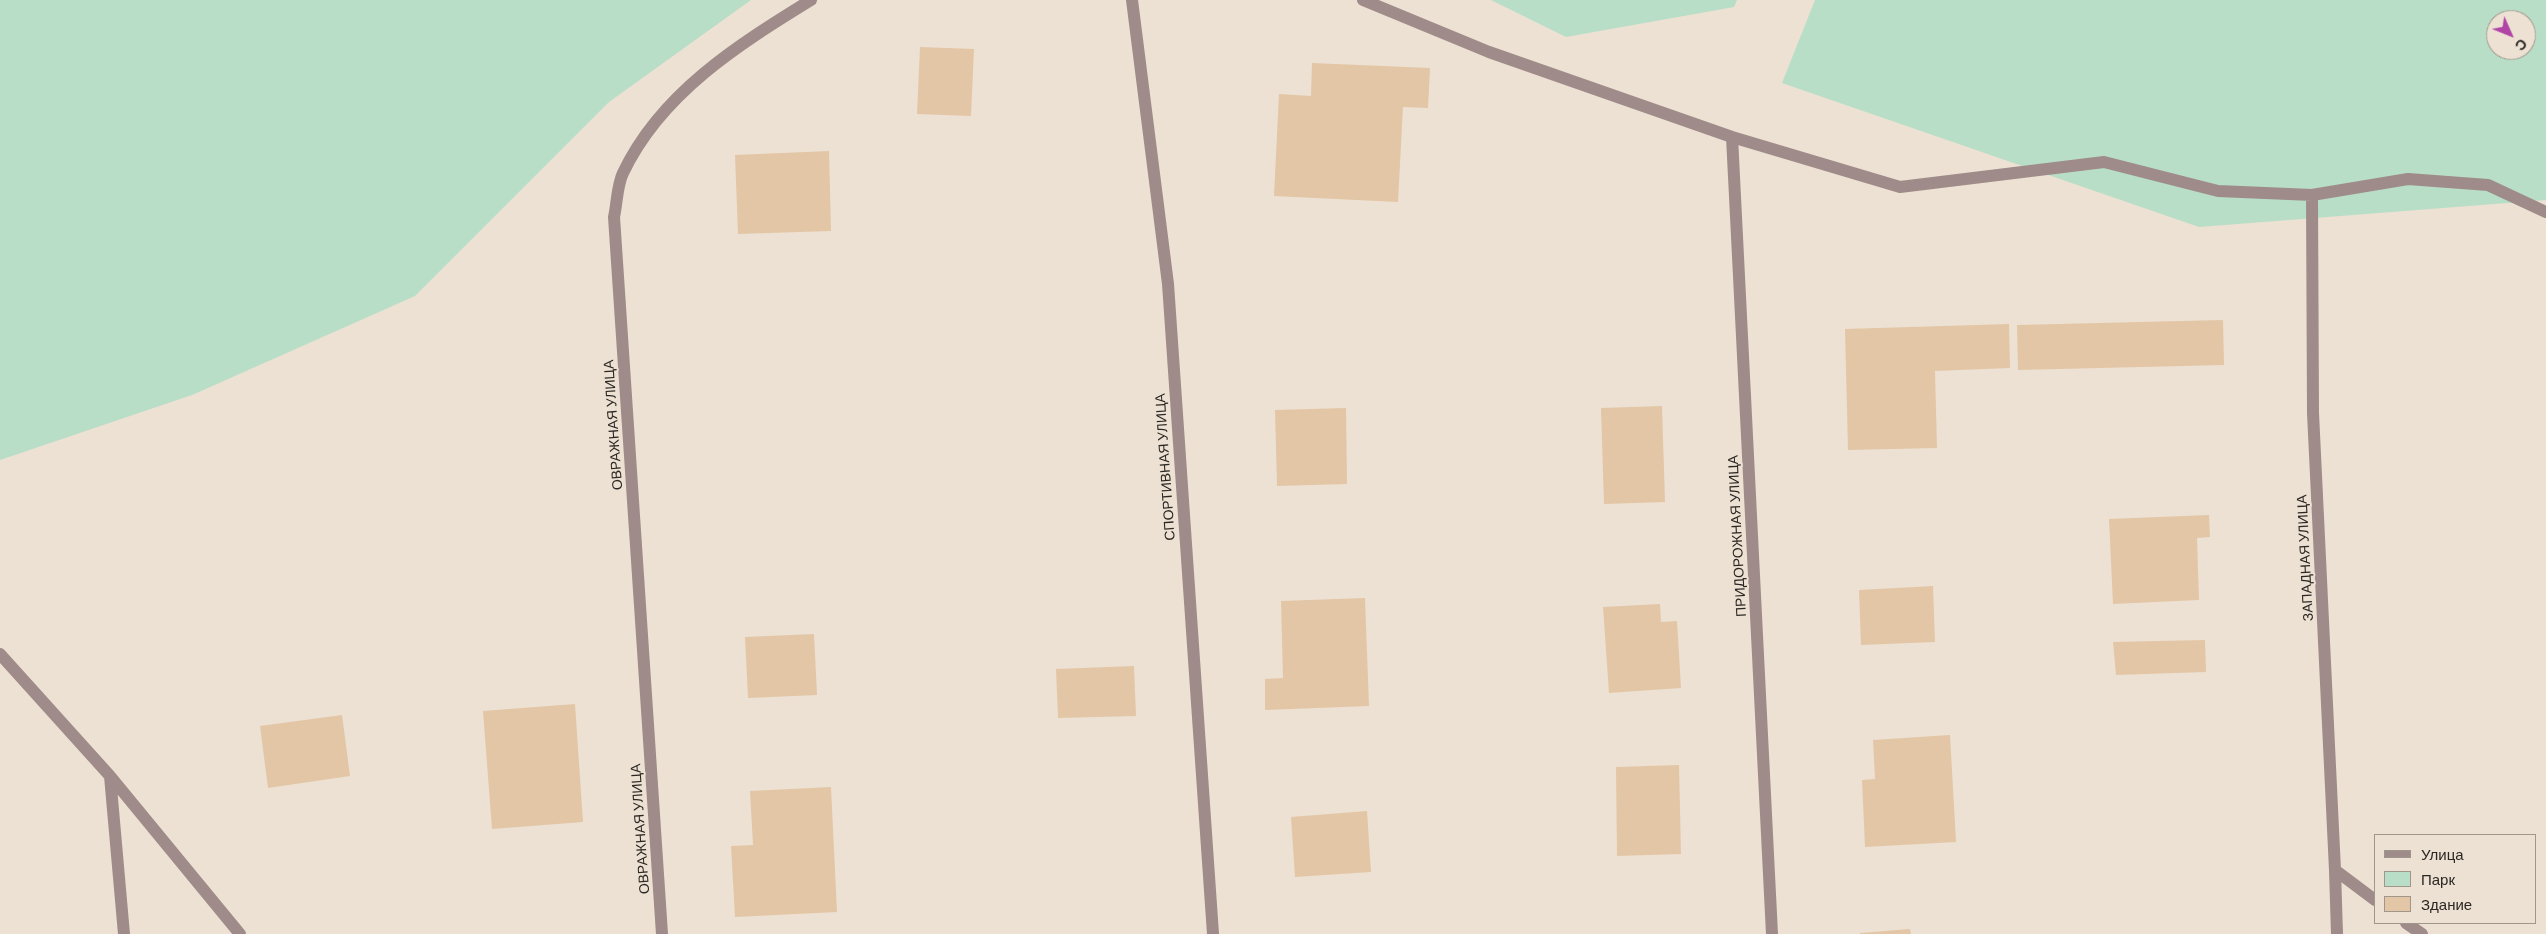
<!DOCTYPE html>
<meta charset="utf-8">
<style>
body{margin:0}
#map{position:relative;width:2546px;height:934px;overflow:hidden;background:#ede1d3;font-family:Barlow,sans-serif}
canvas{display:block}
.legend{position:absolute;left:2374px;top:834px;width:162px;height:90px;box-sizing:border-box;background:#ede1d3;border:1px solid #9f978c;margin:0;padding:6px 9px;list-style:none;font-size:15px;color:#2b2722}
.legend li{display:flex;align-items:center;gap:10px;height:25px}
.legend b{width:25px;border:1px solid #9f978c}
.north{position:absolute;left:2486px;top:10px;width:50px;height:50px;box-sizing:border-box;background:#ede1d3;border:1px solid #9f978c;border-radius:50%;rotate:134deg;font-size:14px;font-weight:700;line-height:20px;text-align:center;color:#2b2722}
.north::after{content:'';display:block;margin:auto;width:18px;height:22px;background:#b045a6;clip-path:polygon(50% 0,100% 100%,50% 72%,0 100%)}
</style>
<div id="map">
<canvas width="2546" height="934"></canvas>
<ul class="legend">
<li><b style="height:6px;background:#9f8b89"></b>Улица</li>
<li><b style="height:14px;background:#b8dec7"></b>Парк</li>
<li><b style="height:14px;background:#e3c6a6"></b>Здание</li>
</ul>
<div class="north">С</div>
</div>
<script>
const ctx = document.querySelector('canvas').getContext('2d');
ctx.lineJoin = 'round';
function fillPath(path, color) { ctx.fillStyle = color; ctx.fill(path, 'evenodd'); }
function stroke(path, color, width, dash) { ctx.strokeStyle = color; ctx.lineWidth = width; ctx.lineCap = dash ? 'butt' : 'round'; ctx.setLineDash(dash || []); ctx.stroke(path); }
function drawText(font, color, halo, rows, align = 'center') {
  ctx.font = font + ' Barlow,sans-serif'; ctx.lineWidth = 4; ctx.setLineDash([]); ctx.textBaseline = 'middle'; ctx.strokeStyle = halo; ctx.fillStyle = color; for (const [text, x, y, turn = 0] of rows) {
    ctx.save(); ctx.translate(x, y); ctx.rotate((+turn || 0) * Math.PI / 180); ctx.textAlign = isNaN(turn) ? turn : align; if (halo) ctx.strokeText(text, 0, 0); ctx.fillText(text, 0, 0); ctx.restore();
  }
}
fillPath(new Path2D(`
 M0,0H751L609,102L415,296L192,395L0,460Z
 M1491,0H1737L1734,7L1566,37Z
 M1815,0H2546V200L2199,227L1782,83ZM2496,20H2526V50H2496Z`), '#b8dec7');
fillPath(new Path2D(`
 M920,47L974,49L971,116L917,114Z
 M1312,63L1430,68L1428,108L1403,107L1398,202L1274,196L1279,94L1311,96Z
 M829,151L831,231L738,234L735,155Z
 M2223,320L2224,365L2018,370L2017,325Z
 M2009,324L2010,368L1935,371L1937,448L1848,450L1845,329Z
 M1662,406L1665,502L1604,504L1601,408Z
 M1346,408L1347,484L1277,486L1275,410Z
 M2209,515L2210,537L2197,538L2199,600L2113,604L2109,519Z
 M1933,586L1935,642L1861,645L1859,590Z
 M1365,598L1369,706L1265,710V679L1283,678L1281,601Z
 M1660,604L1661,622L1677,621L1681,688L1609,693L1603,607Z
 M814,634L817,695L748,698L745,637Z
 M2205,640L2206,672L2116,675L2113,642Z
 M1134,666L1136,716L1058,718L1056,669Z
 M575,704L583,822L492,829L483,711Z
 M342,715L350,776L268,788L260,726Z
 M1950,735L1956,842L1865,847L1862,780L1875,779L1873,740Z
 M1679,765L1681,854L1617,856L1616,767Z
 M831,787L837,912L735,917L731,846L753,845L750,791Z
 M1367,811L1371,872L1295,877L1291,817Z
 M1910,929L1911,934H1860V933Z`), '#e3c6a6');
stroke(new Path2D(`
 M1132,0L1168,284L1213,934
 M1363,0L1489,52L1732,137L1900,187L2104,162L2218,191L2312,195L2408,179L2488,185L2546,212
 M1732,137L1772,934
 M2312,195L2313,413L2335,870L2375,900
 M0,654L110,776L240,934
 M110,776L124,934
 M2335,870L2337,934
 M2406,923L2422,934
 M662,934L614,217C617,204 617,185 623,173C661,93 738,45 811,0`), '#9f8b89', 12);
drawText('14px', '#2b2722', '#ede1d3', [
 ["ОВРАЖНАЯ УЛИЦА",613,425,-94],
 ["СПОРТИВНАЯ УЛИЦА",1165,467,-94],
 ["ПРИДОРОЖНАЯ УЛИЦА",1737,536,-93],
 ["ЗАПАДНАЯ УЛИЦА",2305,558,-93],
 ["ОВРАЖНАЯ УЛИЦА",640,829,-94]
]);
</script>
